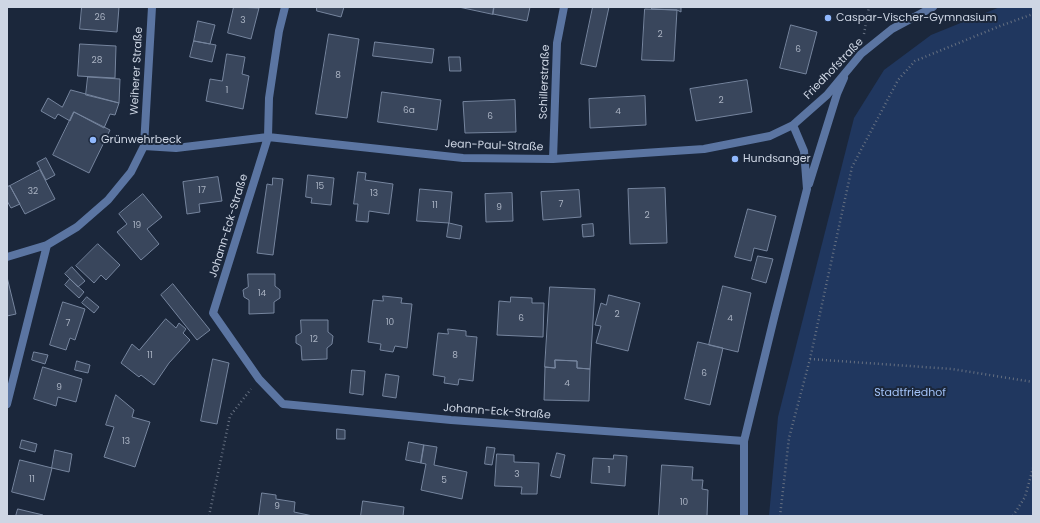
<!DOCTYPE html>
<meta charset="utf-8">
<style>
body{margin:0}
#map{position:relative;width:1040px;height:523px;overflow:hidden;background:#1b273b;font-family:Poppins,sans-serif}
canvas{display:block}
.frame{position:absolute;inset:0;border:8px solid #ced6e4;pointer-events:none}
</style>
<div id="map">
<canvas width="1040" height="523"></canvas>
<div class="frame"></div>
</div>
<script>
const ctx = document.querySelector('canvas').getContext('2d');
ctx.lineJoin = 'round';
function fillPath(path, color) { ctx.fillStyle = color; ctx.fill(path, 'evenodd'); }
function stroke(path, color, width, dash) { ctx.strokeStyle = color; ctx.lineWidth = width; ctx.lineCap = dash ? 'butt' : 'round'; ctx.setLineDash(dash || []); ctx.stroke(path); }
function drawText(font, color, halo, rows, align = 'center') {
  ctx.font = font + ' Poppins,sans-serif'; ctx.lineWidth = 4; ctx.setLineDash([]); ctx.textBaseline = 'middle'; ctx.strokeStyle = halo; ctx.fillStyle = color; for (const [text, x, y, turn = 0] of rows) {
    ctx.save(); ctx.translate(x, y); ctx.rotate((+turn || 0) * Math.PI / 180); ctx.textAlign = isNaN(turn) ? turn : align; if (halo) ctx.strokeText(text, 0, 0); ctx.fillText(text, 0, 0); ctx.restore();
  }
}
fillPath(new Path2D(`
 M1000,7H1033V516H769L778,417L854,118L884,70L931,35Z`), '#20375f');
const building = new Path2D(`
 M82,7H119L117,32L80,29Z
 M234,7L259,8L251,39L228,33Z
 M317,7H344L341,17L317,11Z
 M459,7H494L493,14Z
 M494,7H530L527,21L493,14Z
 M593,7H609L596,67L581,64Z
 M652,7H681V12L677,10L652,9Z
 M645,9L677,10L674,61L642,60Z
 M198,21L215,25L210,44L194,41Z
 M791,25L817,32L806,74L780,68Z
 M329,34L359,39L347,118L316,114Z
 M194,41L216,45L212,62L190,57Z
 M375,42L434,49L432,63L373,56Z
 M80,44L116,46L115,78L78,76Z
 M227,54L245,57L242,74L249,76L243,109L206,101L210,79L222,81Z
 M449,57H460L461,71H450Z
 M88,77L120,79L119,103L86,95Z
 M747,80L752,112L696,121L690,89Z
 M71,90L119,103L115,115L110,114L104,128L74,112L70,121L58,114L55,119L41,111L48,98L62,107Z
 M382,92L441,100L437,130L378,122Z
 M645,96L646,125L590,128L589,99Z
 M515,100L516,132L465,133L463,102Z
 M74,112L110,130L89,173L53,155Z
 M46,158L55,175L46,180L37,163Z
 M40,170L55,199L25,214L10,186Z
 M358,172L366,173L365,180L393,184L389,214L369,211L368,222L356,221L358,204H354Z
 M308,175L334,178L331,205L311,203L312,198L306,197Z
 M218,177L222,201L199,204L200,212L187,214L183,182Z
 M273,178L283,179L273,255L257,253L267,184L272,185Z
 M10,186L20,204L11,208L7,201V187Z
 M665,188L667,243L630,244L628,189Z
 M420,189L452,192L449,223L417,221Z
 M579,190L581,217L543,220L541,192Z
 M512,193L513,221L486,222L485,194Z
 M143,194L162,217L147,229L159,244L141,260L117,232L127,224L119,214Z
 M748,209L776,216L767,251L754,248L751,261L735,257Z
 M449,223L462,226L460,239L447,237Z
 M593,224L594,236L583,237L582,225Z
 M98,244L120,265L106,280L101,275L94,283L76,266Z
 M758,256L773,259L766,283L752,279Z
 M72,267L85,281L78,287L65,274Z
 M248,274H275V286L280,290V298L274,302V313L249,314V300L244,297L243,290L248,287Z
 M7,277L16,314L7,316Z
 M70,279L84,292L79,298L65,285Z
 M173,284L210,330L197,340L161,295Z
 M723,286L751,293L738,352L709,345Z
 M550,287L595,289L590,369L577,368V361L555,360V368L545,367Z
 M609,295L640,303L628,351L596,343L601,326L595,325L601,303L606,305Z
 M383,296L402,298L401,303L412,304L407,348L395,346L393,352L380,350L381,344L368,342L373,300L383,301Z
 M87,297L99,307L94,313L82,303Z
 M511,297L532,298V303H544L543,337L497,335L499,301L510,302Z
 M63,302L85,309L75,340L70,338L66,350L50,345Z
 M166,319L176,328L179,323L186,329L183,333L190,340L169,363L154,385L141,375L139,377L121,363L132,344L139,350Z
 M301,320H328V332L333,336L332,344L327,348V359L302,360L301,346L296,343V336L301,333Z
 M448,329L466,331V336L477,337L473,381L459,379L458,385L444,383L445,377L433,375L438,333L448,334Z
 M698,342L723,348L710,405L685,399Z
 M34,352L48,355L45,364L32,360Z
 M213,359L229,363L217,424L201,421Z
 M555,360L577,361V368L590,369L589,401L544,400L545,367L555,368Z
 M77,361L90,365L88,373L75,370Z
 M43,367L82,379L76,402L58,397L56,406L34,399Z
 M352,370L365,371L363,395L350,393Z
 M386,374L399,376L396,398L383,396Z
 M116,395L134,410L132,417L150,422L135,467L104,457L114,427L106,425Z
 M337,429L345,430V439H337Z
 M22,440L37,444L35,452L20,448Z
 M409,442L424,445L421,463L406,460Z
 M424,445L437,447L434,465L467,472L462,499L421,490L426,464L421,463Z
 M487,447L495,448L492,465L485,464Z
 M55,450L72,454L69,472L52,468Z
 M557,453L565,455L560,478L551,476Z
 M497,454L514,455V462L539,463L537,494H521L522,487L495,486Z
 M614,455L627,456L625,486L591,483L593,458L613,459Z
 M20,460L52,468L44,500L12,492Z
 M662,465L693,467L692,480H703L702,489L708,490L707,516H659Z
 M262,493L276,495V499L295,502L294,512L313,516H259Z
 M363,501L404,507L403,516H361Z
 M18,509L43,515L42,516H16Z`);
fillPath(building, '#39465c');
stroke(building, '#76859e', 1);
stroke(new Path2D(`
 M864,34L869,7
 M810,359L952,369L1033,382
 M209,516L230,416L251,389
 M780,516L789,438L810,359L852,167L898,80L915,61L1000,26L1033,14
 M1013,516L1025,497L1033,468`), '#667081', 2.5, [1, 3]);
stroke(new Path2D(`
 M285,7L279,31L269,98L268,137L213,313L259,379L283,404L451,420L744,441
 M144,146L176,148L268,137L463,158L553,159L704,149L770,136L793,125L827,95L861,54L892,29L933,7
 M553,159L557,43L564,7
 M809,184L837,94L844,78
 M7,257L47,245L77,227L108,200L131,172L144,146L152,7
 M7,404L47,245
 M744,516V441L775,314L807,189L804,151L793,125`), '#5b75a2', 8);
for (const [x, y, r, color] of [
 [828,18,4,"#90b8fd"],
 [93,140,4,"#90b8fd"],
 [735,159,4,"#90b8fd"]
]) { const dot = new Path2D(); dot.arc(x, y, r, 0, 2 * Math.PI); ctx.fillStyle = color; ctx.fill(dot); stroke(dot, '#1b273b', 1.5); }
drawText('9px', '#a9b2c2', null, [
 ["26",100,18],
 ["3",243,21],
 ["2",660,35],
 ["6",798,50],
 ["28",97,61],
 ["8",338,76],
 ["1",227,91],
 ["2",721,101],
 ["6a",409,111],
 ["4",618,112],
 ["6",490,117],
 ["15",320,187],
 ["17",202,191],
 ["32",33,192],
 ["13",374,194],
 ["7",561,205],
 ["11",435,206],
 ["9",499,208],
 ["2",647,216],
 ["19",137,226],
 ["14",262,294],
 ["2",617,315],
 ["6",521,319],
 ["4",730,319],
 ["10",390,323],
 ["7",68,324],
 ["12",314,340],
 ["11",150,356],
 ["8",455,356],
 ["6",704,374],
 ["4",567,384],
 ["9",59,388],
 ["13",126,442],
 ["1",609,471],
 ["3",517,475],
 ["11",32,480],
 ["5",444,481],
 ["10",684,503],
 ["9",277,507]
]);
drawText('11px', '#ced6e4', '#1b273b', [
 ["Caspar-Vischer-Gymnasium",836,18],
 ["Grünwehrbeck",101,140],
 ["Hundsanger",743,159]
], 'left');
drawText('11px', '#ced6e4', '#1b273b', [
 ["Friedhofstraße",834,69,-46],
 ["Weiherer Straße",137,71,-87],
 ["Schillerstraße",545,82,-88],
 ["Jean-Paul-Straße",494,146,2],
 ["Johann-Eck-Straße",229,226,-73],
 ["Johann-Eck-Straße",497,412,4]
]);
drawText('11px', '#a2c2f7', '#1b273b', [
 ["Stadtfriedhof",910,393]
]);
</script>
